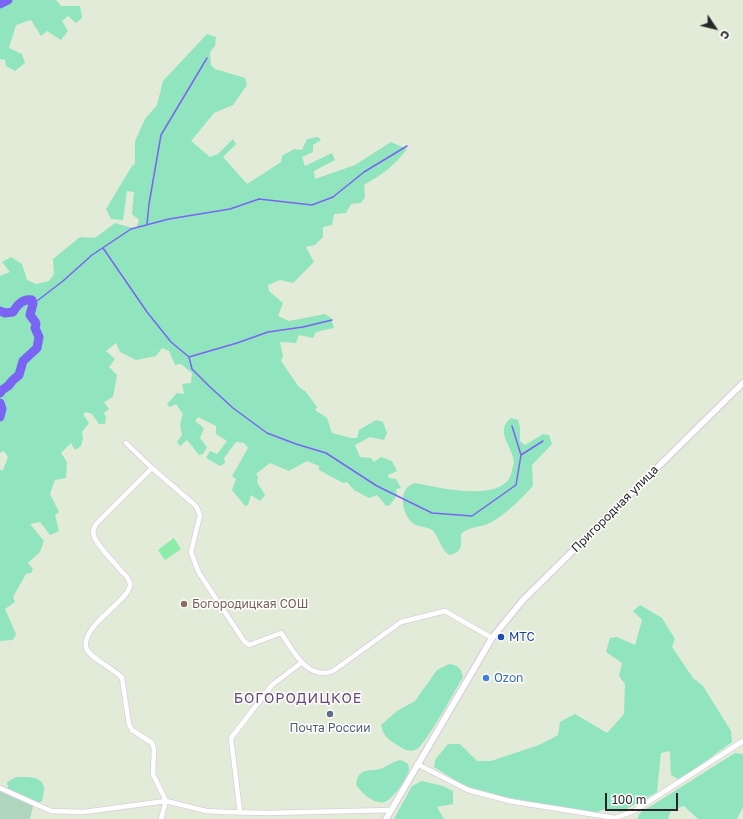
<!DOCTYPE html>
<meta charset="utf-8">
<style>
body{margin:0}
#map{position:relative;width:743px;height:819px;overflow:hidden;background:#e2ebd7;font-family:"Golos Text",sans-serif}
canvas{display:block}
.north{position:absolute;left:695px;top:8px;width:40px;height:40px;-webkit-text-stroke:3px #fff;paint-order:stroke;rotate:125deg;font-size:11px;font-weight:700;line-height:16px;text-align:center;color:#272727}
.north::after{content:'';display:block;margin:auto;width:14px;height:18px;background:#272727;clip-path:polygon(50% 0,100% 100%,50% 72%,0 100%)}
.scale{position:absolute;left:605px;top:793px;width:73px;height:18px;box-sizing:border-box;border:2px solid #272727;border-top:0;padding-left:5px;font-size:12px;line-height:14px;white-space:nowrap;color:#272727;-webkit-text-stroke:3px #fff;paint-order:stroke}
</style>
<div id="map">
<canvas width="743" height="819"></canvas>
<div class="north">С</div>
<div class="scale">100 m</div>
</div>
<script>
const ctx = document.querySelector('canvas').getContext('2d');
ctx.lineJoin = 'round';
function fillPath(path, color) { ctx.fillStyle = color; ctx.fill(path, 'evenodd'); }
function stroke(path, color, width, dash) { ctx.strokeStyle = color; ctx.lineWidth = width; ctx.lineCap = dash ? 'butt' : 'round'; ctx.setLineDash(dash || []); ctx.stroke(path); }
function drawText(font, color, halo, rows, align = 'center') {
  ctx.font = font + ' "Golos Text",sans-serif'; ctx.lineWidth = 3; ctx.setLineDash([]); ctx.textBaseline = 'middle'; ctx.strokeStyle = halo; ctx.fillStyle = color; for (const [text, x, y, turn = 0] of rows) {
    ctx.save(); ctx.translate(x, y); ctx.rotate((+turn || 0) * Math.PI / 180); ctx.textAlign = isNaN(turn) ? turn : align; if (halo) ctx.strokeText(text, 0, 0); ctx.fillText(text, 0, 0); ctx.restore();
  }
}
fillPath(new Path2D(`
 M0,0H56L61,6H80L82,18L76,23L68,16L62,21L68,31L61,40L47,31L41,36L31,20L16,25L9,48L22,54L25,63L15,71L6,66L5,60L0,59Z
 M207,34L216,37L215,46L210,52L211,65L215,69L245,78L247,85L233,105L214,113L191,141L210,157L218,154L233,139L236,144L223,157L247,184L281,162L282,156L294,149L302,150L307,139L318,137L321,140L313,145V152L302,157L305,166L332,153L335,160L314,171L315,179L355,165L391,142L407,149C393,167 383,174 364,185L365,197L361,203L351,204L346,213L334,214L332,225L323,227V237L315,245L306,247L314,262L293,283L280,280L268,285L269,291L283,303L278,316L289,321L325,314L331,318L334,328L316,332L313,338L299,335L296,343L280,342L283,356L281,361L299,387L306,392L317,407L315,410L327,418L332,433L351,438H357L359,430L376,420L383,422L387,433L384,440L370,437L355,445L360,457L371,458L374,462L381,457L392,461L397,471L388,475L389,478L396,479L401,488L396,489L397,495L390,505L386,506L377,495L369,498L354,490L347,482L343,483L319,470V466L307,461L289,471L270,463L256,474L258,477L257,482L265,495L260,501L251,495L248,505L245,506L232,490L236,479L232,476L248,448L244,443L236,442L224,458L225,463L220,466L206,458L210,451L217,454L227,441L216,434V426L198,417L195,421L204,428L200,438L207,447L203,454L199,455L187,440L180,446L177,442L182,435L180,424L183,414L176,404L170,407L167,404L177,393L184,394L182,384L191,383L192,373L181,364L175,365L169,351L162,348L156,356L136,360L120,352L116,343L106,351L115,359L109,367L117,375L113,397L104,402L109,409L104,413L106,417L105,424H99L92,414L86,412L83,414L89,423L82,432L83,438L81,446L75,450L71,443L61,453L67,462L66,478L55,480L50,494L59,512L55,515L59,531L50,535L40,522L30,524L44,541L40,552L28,563L33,569L31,573L26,574L13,597L15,602L5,609L16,634L13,640L0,641V470H3L8,457L4,451L0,453V276L10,272L2,262L11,257L22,264L27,280L36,284L49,281L54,274L53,259L80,237L95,238L115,223L136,229L139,220L132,214L134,192L127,191L123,220L111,219L106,209L132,166L135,164V141L145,119L157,105L163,81Z
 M511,418L518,420L520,427V441L525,445L543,434L549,435L552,444L532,465L533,486C520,500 506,514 490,523C480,528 469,526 461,534C461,546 463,552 449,555C441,549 440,540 434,532C429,526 421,528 414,524C403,517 398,494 409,486C411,484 413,484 415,483C438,487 505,505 512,471C512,468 514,464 514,462C512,445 494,431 511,418Z
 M640,605L662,618L675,639L672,647L693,678L703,686L731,731L732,742L680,780L671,775L670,751L661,753L657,792L621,812L605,809L594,813L509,798L466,787L434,767L435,760L448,744H460L477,761H491L539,745L558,735L560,722L575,714L607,733L624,714L625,684L619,676L622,663L606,652L610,638L617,637L635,645L642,620L633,611Z
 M449,664C458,665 461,668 463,677C456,689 426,744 417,749C410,753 403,749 397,745C388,739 383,736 381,725L397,711L415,701L437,670Z
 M735,753L743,754V807L737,819H698L684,806L671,810L668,819H637L640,813Z
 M401,760L407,763C408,765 409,766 409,769C410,775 392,800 385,802C374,805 362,793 356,785C359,765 370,773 383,768C389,765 394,761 401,760Z
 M16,777C25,777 43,775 44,788C44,792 43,797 42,801L38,803L8,789L7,782Z
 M422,781L443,786L453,791V804L437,807L444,819H394L412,786Z`), '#90e5be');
fillPath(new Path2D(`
 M0,791L33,806L30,819H0Z`), '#aed5bd');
fillPath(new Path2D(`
 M174,538L181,549L165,560L158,550Z`), '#8beda9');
stroke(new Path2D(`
 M147,224L149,204L161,135L207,58
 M103,248L147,312L171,342L189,357L237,343L268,332L303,327L332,320
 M33,304L63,281L92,255L131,229L169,219L230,209L259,199L312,205L333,197L364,172L407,146
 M189,357L192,369L209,386L233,408L267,433L296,444L326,453L377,486L432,513L472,516L516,485L521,455L512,426
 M521,455L543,441`), '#7964f3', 1.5);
stroke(new Path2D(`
 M0,4L8,0
 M0,311L5,313L13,312C17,305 23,298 32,300L33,304L30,315C33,320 38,322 35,328L39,337L37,348L23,361L19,375L13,380L8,386L2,390L0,393
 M0,403L2,409L0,417`), '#7964f3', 9);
const minor = new Path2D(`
 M126,443L152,468L196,506L200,515L191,552L199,573L244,641L249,645L281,633C293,650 307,681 333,671L401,622L445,611L492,638
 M152,468L96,524C94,528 92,531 94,536C97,546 115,563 122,572C126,575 129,579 130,584C132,599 82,624 86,647C87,657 114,668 122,678L129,724L132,730L152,743L154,749L153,774L166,801L161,819
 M417,764L468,790L509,801L615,818L634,811L743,741
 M0,788L51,811L84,812L166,801L206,811L226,812L267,813L392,810
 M240,812L231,738L272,685L301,663`);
const tertiary = new Path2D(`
 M386,819L492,638L523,600L743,383`);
stroke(minor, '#dbcde1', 6);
stroke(tertiary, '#dbcde1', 8);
stroke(minor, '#fff', 4.5);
stroke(tertiary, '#fff', 5.5);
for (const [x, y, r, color] of [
 [184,604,4,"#8d6e63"],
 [501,637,4,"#1a4fb4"],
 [486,678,4,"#3f7fe0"],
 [330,714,4,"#5c6f8a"]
]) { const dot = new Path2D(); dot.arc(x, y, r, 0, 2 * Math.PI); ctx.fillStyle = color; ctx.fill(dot); stroke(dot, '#fff', 1.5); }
drawText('12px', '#272727', '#fff', [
 ["Пригородная улица",615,509,-45]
]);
drawText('12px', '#785e54', '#fff', [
 ["Богородицкая СОШ",192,604]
], 'left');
drawText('12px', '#164399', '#fff', [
 ["МТС",509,637]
], 'left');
drawText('12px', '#366cbe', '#fff', [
 ["Ozon",494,678]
], 'left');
drawText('12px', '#4e5e75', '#fff', [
 ["Почта России",330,728]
]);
ctx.letterSpacing = '1px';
drawText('14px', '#6a4679', '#fff', [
 ["БОГОРОДИЦКОЕ",298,699]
]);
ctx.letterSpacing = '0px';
</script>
